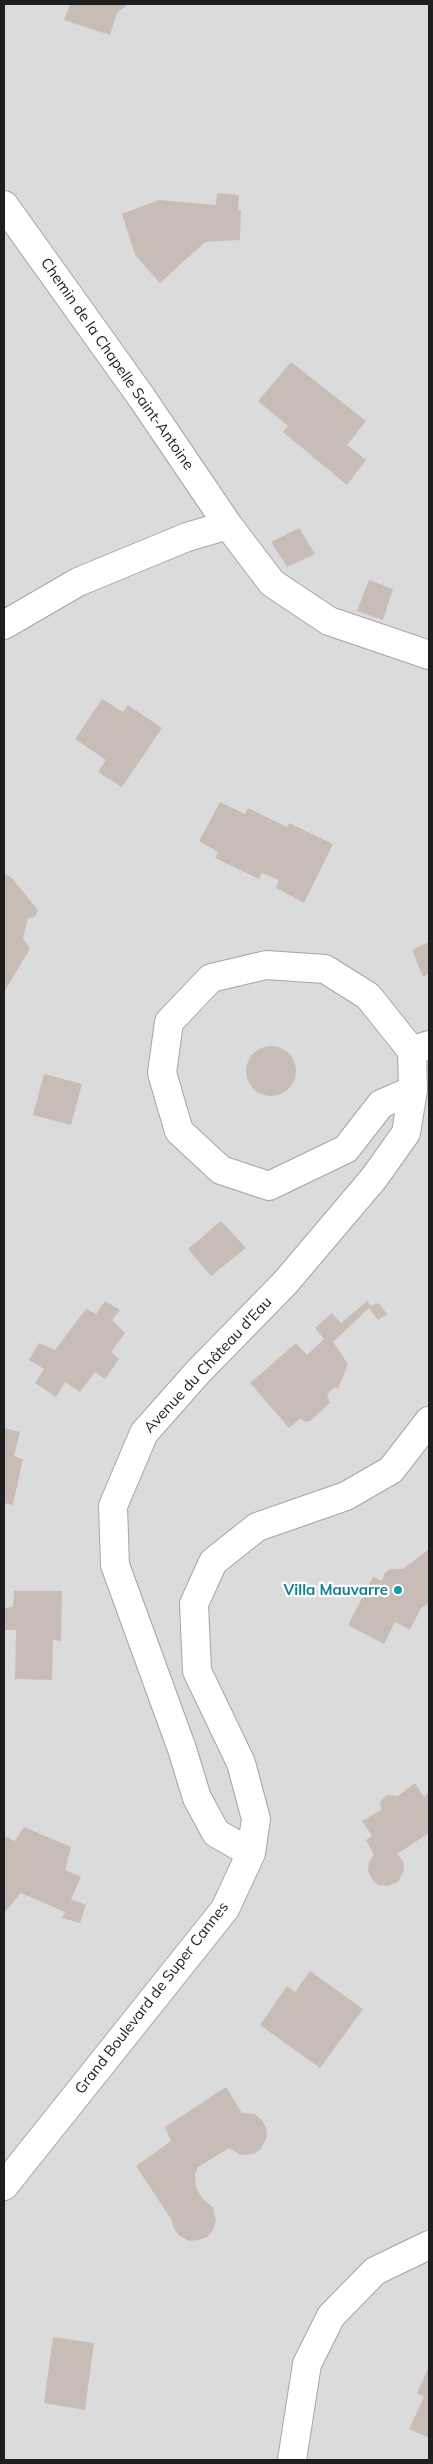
<!DOCTYPE html>
<meta charset="utf-8">
<style>
body{margin:0}
#map{position:relative;width:433px;height:2464px;overflow:hidden;background:#f0ebe4;font-family:Mulish,sans-serif}
canvas{display:block}
.frame{position:absolute;inset:0;border:5px solid #1e1e1e;pointer-events:none}
</style>
<div id="map">
<canvas width="433" height="2464"></canvas>
<div class="frame"></div>
</div>
<script>
const ctx = document.querySelector('canvas').getContext('2d');
ctx.lineJoin = 'round';
function fillPath(path, color) { ctx.fillStyle = color; ctx.fill(path, 'evenodd'); }
function stroke(path, color, width, dash) { ctx.strokeStyle = color; ctx.lineWidth = width; ctx.lineCap = dash ? 'butt' : 'round'; ctx.setLineDash(dash || []); ctx.stroke(path); }
function drawText(font, color, halo, rows, align = 'center') {
  ctx.font = font + ' Mulish,sans-serif'; ctx.lineWidth = 4.5; ctx.setLineDash([]); ctx.textBaseline = 'middle'; ctx.strokeStyle = halo; ctx.fillStyle = color; for (const [text, x, y, turn = 0] of rows) {
    ctx.save(); ctx.translate(x, y); ctx.rotate((+turn || 0) * Math.PI / 180); ctx.textAlign = isNaN(turn) ? turn : align; if (halo) ctx.strokeText(text, 0, 0); ctx.fillText(text, 0, 0); ctx.restore();
  }
}
fillPath(new Path2D(`
 M4,4H429V2460H4Z`), '#dcdbdb');
fillPath(new Path2D(`
 M70,4H128L117,13L110,35L64,20Z
 M217,193L239,195L238,210H241L240,240L205,242L160,283L135,255L122,214L159,200L216,205Z
 M291,362L366,421L347,445L366,460L347,485L283,432L288,426L258,401Z
 M299,528L315,554L287,567L271,542Z
 M369,580L393,589L383,620L357,611Z
 M102,699L123,712L128,705L162,728L122,787L98,772L106,760L75,739Z
 M220,802L245,814L248,808L287,827L289,823L333,844L304,903L276,888L279,880L262,873L259,879L215,858L218,852L199,841Z
 M4,874L11,877L38,910L35,917L28,918L23,938L30,949L4,992Z
 M429,942V973L423,977L412,950Z
 M246 1071a25 25 0 1 1 50 0a25 25 0 1 1-50 0Z
 M44,1074L82,1084L71,1125L33,1115Z
 M221,1221L246,1248L211,1276L188,1249Z
 M105,1301L120,1310L112,1320L125,1333L111,1352L119,1359L105,1379L95,1372L80,1392L65,1382L56,1397L35,1383L44,1369L29,1360L39,1343L55,1350L86,1309L96,1314Z
 M367,1301L371,1306L377,1303L380,1305L387,1314L378,1320L369,1308L333,1342L348,1364L338,1389L335,1387L327,1394L330,1403L310,1421L305,1422L301,1418L289,1428L250,1383L296,1343L307,1355L324,1339L315,1328L332,1313L341,1323Z
 M4,1428L20,1432L14,1456L23,1459L13,1505L4,1503Z
 M429,1549V1603L421,1608L410,1630L395,1622L384,1644L348,1625L373,1577L382,1581L384,1574L390,1569H403Z
 M14,1591H62L61,1641L53,1640L52,1680L15,1679L16,1630H4V1608L13,1607Z
 M415,1783L424,1797L429,1792V1833L397,1854L403,1861L404,1870L398,1882L387,1886L378,1885L372,1879L368,1871L369,1862L374,1855L366,1840L372,1836L362,1821L381,1810L380,1802L387,1795L398,1796Z
 M24,1827L71,1847L65,1870L81,1877L71,1899L86,1905L80,1923L62,1918L65,1912L21,1893L4,1913V1836L15,1841Z
 M310,1971L363,2009L320,2068L260,2025L287,1986L295,1992Z
 M226,2087L242,2113L255,2114L262,2120L266,2128L267,2137L261,2149L254,2154L241,2155L229,2148L198,2167L195,2175L196,2187L202,2198L213,2207L216,2221L213,2230L207,2237L198,2240L189,2241L180,2236L174,2229L171,2219L136,2166L171,2141L165,2127Z
 M53,2337L94,2343L85,2410L44,2403Z
 M429,2367V2438L409,2429L424,2397L417,2393Z`), '#c8bdb6');
const minor = new Path2D(`
 M4,205L142,398L228,525L272,583L329,621L429,655
 M4,625L78,582L187,537L228,525
 M412,1051L368,996L325,969L266,965L211,978L169,1022L162,1073L179,1131L221,1170L269,1186L346,1149L381,1104L413,1090
 M251,1853L216,1833L197,1798L182,1749L115,1565L113,1506L144,1433L198,1372L285,1283L374,1178L406,1133L413,1090L412,1051L429,1045
 M4,2186L225,1909L251,1853L256,1819L241,1763L197,1671L194,1604L213,1562L257,1527L346,1496L391,1470L429,1421
 M292,2460L307,2364L331,2316L375,2271L429,2245`);
stroke(minor, '#a5a5a5', 30);
stroke(minor, '#fff', 28);
for (const [x, y, r, color] of [
 [398,1590,5,"#0f9aa8"]
]) { const dot = new Path2D(); dot.arc(x, y, r, 0, 2 * Math.PI); ctx.fillStyle = color; ctx.fill(dot); stroke(dot, '#fff', 2); }
drawText('15px', '#1e1e1e', '#fff', [
 ["Chemin de la Chapelle Saint-Antoine",117,364,55],
 ["Avenue du Château d'Eau",208,1365,-47],
 ["Grand Boulevard de Super Cannes",152,1998,-52]
]);
drawText('bold 15px', '#0d838f', '#fff', [
 ["Villa Mauvarre",388,1590]
], 'right');
</script>
